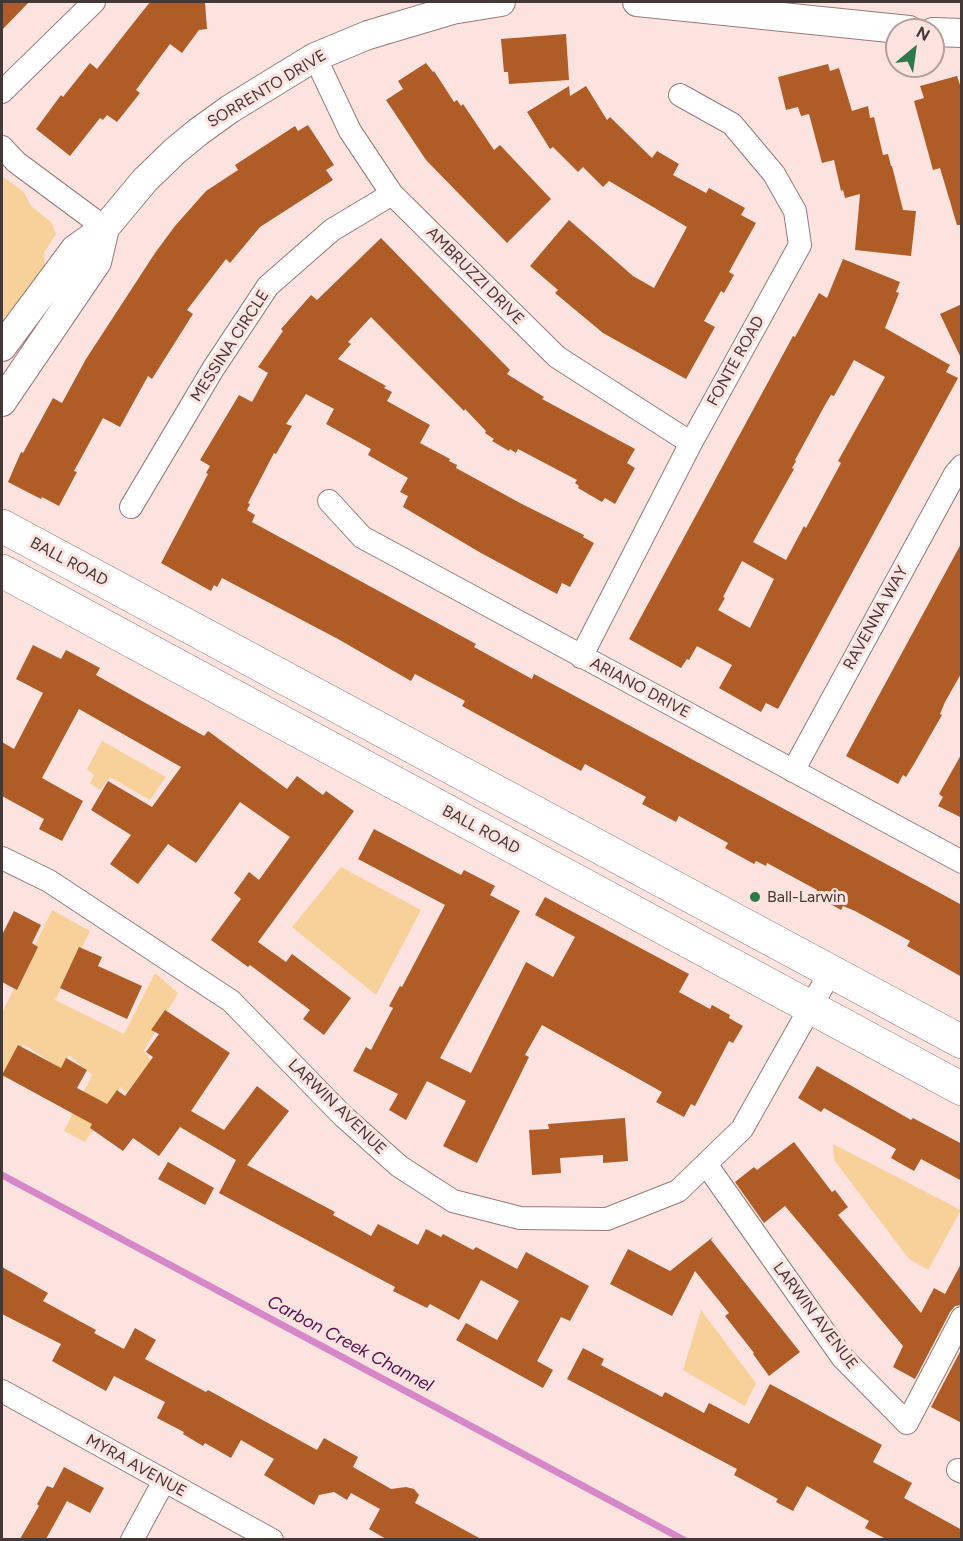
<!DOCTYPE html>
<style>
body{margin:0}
#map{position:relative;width:963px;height:1541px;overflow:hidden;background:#fde3e0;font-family:Figtree,sans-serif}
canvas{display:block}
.frame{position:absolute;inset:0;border:3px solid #443837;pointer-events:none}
.north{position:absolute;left:885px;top:18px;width:60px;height:60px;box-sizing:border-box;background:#fde3e0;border:2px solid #b39f9c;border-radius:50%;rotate:29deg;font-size:16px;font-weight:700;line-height:24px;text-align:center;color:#443837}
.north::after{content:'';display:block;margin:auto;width:21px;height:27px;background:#2c7949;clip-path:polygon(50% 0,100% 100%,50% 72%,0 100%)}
</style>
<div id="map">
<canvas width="963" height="1541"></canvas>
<div class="frame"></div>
<div class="north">N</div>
</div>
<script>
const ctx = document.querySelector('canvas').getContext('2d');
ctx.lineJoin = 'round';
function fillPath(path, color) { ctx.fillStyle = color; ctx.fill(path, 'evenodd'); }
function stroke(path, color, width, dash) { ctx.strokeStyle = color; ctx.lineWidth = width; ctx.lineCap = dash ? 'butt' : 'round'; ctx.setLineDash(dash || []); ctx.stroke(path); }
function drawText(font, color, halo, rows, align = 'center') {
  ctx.font = font + ' Figtree,sans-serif'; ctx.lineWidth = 6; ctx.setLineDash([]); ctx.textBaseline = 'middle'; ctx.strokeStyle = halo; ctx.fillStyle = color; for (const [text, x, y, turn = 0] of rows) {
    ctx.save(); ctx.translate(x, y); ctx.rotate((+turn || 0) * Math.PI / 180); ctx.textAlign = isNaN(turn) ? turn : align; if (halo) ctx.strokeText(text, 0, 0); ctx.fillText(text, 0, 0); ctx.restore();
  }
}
fillPath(new Path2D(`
 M2,176L24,192L31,206L51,222L56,234L44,253L45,266L2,325Z
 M102,741L166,777L150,800L110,777L100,790L90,783L94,775L87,769Z
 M341,867L421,910L376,995L292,927Z
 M52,910L90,931L55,1000L124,1034L155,973L178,993L144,1051L151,1061L126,1093L121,1087L85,1142L64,1131L92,1075L69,1055L63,1070L23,1044L2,1082V1013Z
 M833,1144L961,1210L928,1270L909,1259L834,1160Z
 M701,1310L756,1383L745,1406L683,1370Z`), '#f8d19a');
stroke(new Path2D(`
 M2,1175L684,1540`), '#d587c8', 7);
fillPath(new Path2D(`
 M2,2H29L2,30Z
 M150,2H205L207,29L199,30L182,53L170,44L136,90L140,93L117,122L107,115L103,120L100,118L70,156L36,129L61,95L63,97L90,63L97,69Z
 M566,34L569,80L509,84L508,72H504L501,39Z
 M426,63L433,72L434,71L454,102L457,100L461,106L463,104L494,150L500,145L551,199L507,243L426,160L386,100L403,89L398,81Z
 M828,64L830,71L839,68L852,111L868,106L870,118L874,117L883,155L888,154L891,166H892L903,210L916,211L911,256L855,250L860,194L845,198L843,190L841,191L834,160L822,163L809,114L801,116L798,107L786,110L778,77Z
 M957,76L962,91V225H957L940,168L933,170L914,101L924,98L920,86Z
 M569,86L570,96L586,86L607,120L610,117L652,158L657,151L679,164L673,175L706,193L709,188L745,208L741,215L756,223L729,272L734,275L724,293L721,291L704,321L715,327L686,379L603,333L555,293L558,290L530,266L569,220L633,276L654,288L687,227L609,181L603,187L583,167L578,172L553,147L550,149L527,112Z
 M308,125L334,165L326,170L333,180L260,227L230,263L226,259L187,310L193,314L152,379L148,376L120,427L103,418L74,471L77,472L59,506L42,497L41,499L8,482L21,452L23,453L53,398L62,403L86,359L155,253L175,226L206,191L238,170L235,165L295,126L298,131Z
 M381,238L510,370L507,374L544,397L542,399L635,449L627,463L635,468L615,504L605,498L602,502L578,488L579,486L575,483L577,480L518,449L516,453L510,449L509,451L492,441L494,439L485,433L486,431L465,409L464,411L371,317L348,342L351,344L338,359L386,386L384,388L392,392L387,401L430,425L420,443L450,459L449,461L457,465L456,468L520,503L584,535L583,537L594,543L570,587L562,583L557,594L481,553L403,507L408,496L400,492L408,478L368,455L371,449L326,424L334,409L306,394L286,424L292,426L276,454L274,453L248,503L250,504L247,510L255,515L252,522L476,644L474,647L532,679L534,674L962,905V977L907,946L910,941L855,911L843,906L841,910L814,895L817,890L767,863L766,866L756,861L754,864L725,848L728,843L679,816L676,822L642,804L646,797L585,764L581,771L462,706L465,701L415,674L411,681L338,639L222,578L217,587L214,585L211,591L161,563L208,474L206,473L210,466L200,460L239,395L252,402L268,373L258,367L283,331L281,329L311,295L317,300Z
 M843,259L900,282L896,292L899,293L885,328L950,365L946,372L958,378L778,709L766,703L761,712L719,688L732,665L697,646L689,660L687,659L681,668L629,639L793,336L795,337L819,293L827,298ZM854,360L885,377L838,461L841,463L806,528L804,526L786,560L753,542L794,469L792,468L796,461L795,460L825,405L831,395L834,396ZM742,561L774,579L750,628L718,610L725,598L723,597Z
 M962,304V360L940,314Z
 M962,542V672L945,702L940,714L942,715L914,764L906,777L903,775L898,784L846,756Z
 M33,645L61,659L66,650L100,668L96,675L204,736L208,731L287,789L297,776L323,795L326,791L354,811L258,942L286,962L292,954L351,998L324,1035L303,1019L310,1010L250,965L248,967L211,940L241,899L234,893L249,872L259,880L290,837L240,802L196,863L168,844L138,884L110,864L131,835L91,810L108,781L152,807L181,767L79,709L42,778L83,801L62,841L39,829L44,819L2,796V742L14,749L43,693L16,679Z
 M962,753V818L938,806L943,797L939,794Z
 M374,829L461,875L464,870L495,886L490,895L520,911L440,1058L471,1073L526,962L553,977L575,937L535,915L545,897L689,974L679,992L710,1009L712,1005L730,1015L729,1018L743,1026L733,1043L729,1041L695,1106L691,1104L684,1117L656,1102L662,1092L542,1025L525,1055L529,1057L477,1163L443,1146L466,1101L427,1081L406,1120L389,1110L398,1094L353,1071L366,1047L371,1050L393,1008L389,1006L400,986L402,987L445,905L358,859Z
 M14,911L41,925L32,943L38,947L17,990L2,982V935Z
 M79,947L102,957L98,966L142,986L127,1019L60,988Z
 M165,1010L230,1053L191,1111L224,1130L257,1086L289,1111L247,1165L335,1212L333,1215L371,1236L378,1224L418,1245L426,1229L441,1237L443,1234L473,1250L476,1247L517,1269L526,1252L589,1286L570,1321L561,1317L537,1361L553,1370L543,1388L456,1340L466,1323L497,1340L519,1301L481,1280L459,1320L430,1304L427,1308L393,1291L395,1287L219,1193L236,1160L180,1127L159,1156L133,1138L123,1151L90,1128L92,1124L2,1075L18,1045L61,1068L66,1058L87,1070L77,1088L107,1104L117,1090L125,1096L153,1057L146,1052L159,1034L151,1030Z
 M817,1066L911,1120L913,1118L962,1144V1181L921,1159L914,1171L891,1158L896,1149L824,1108L821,1112L798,1098Z
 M625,1118L628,1161L603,1163V1155L560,1158L561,1173L532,1175L529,1130L549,1129L548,1124Z
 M794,1142L832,1192L835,1190L848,1207L838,1215L921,1313L934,1288L945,1294L962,1262V1305L955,1306L950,1312L915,1379L893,1367L903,1346L785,1206L764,1223L735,1182L754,1167L757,1170Z
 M168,1162L214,1188L205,1205L158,1179Z
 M713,1237L711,1240L800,1352L769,1376L753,1354L754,1353L725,1316L729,1313L695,1271L672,1316L610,1284L628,1249L670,1271Z
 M2,1267L48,1293L43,1301L96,1330L94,1333L124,1349L135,1328L156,1340L145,1359L206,1392L208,1390L317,1450L324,1438L358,1457L353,1467L391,1489L406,1487L414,1489L419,1495L415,1503L481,1539H386L369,1529L380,1509L351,1493L347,1500L334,1492L319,1495L314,1505L264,1475L274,1459L241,1440L231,1458L205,1443L203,1446L183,1434L184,1432L157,1418L165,1402L114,1376L106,1391L52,1361L61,1344L2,1314Z
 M583,1348L604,1359L601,1365L662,1397L665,1392L704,1413L709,1403L749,1424L770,1384L882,1445L873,1462L912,1483L904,1498L962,1530V1539H886L865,1528L869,1521L807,1486L793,1511L776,1502L778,1499L734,1475L737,1469L567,1379Z
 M962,1348V1423L931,1407Z
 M64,1467L104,1488L90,1513L67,1501L46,1539H20L39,1506L37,1504L47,1486L53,1488Z`), '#af5c26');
const minor = new Path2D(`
 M315,57L350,131L392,194L557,357L691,443
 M2,92L94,2
 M2,147L16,162L105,228
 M329,501L362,537L962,862
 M131,507L213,369L268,286L332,230L392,194
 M581,657L691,443L800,245L795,211L774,174L732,124L680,95
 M793,771L955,474L962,466
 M2,858L49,881L231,1001L342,1115L399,1166L453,1201L520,1218L607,1219L678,1191L742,1129L831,971
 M706,1164L842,1357L907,1423L962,1318
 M2,1391L272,1540
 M958,1470L962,1472
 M132,1540L164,1481`);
const tertiary = new Path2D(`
 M637,2L909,30
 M933,32L962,33
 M2,347L75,249L105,228L145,180L175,151L198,132L230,109L315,57L368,35L452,10L501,2
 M2,402L97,262L105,228`);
const primary = new Path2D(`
 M2,526L962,1042
 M2,571L962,1089`);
stroke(minor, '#987b78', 24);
stroke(tertiary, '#987b78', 30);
stroke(primary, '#987b78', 34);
stroke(minor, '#fff', 22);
stroke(tertiary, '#fff', 28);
stroke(primary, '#fff', 33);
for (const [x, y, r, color] of [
 [755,897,6,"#2c7949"]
]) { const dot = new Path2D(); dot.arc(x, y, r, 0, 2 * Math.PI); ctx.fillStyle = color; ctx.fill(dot); stroke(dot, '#fde3e0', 2); }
drawText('16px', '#443837', '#fde3e0', [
 ["SORRENTO DRIVE",267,89,-31],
 ["AMBRUZZI DRIVE",475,276,45],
 ["MESSINA CIRCLE",230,346,-57],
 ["FONTE ROAD",736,361,-61],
 ["BALL ROAD",69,562,28],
 ["RAVENNA WAY",876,618,-61],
 ["ARIANO DRIVE",640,688,28],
 ["BALL ROAD",481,830,28],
 ["LARWIN AVENUE",337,1107,44],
 ["LARWIN AVENUE",815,1316,53],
 ["MYRA AVENUE",136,1466,29]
]);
drawText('16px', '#443837', '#fde3e0', [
 ["Ball-Larwin",767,897]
], 'left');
drawText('italic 18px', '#57114f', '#fde3e0', [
 ["Carbon Creek Channel",350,1344,28]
]);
</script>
